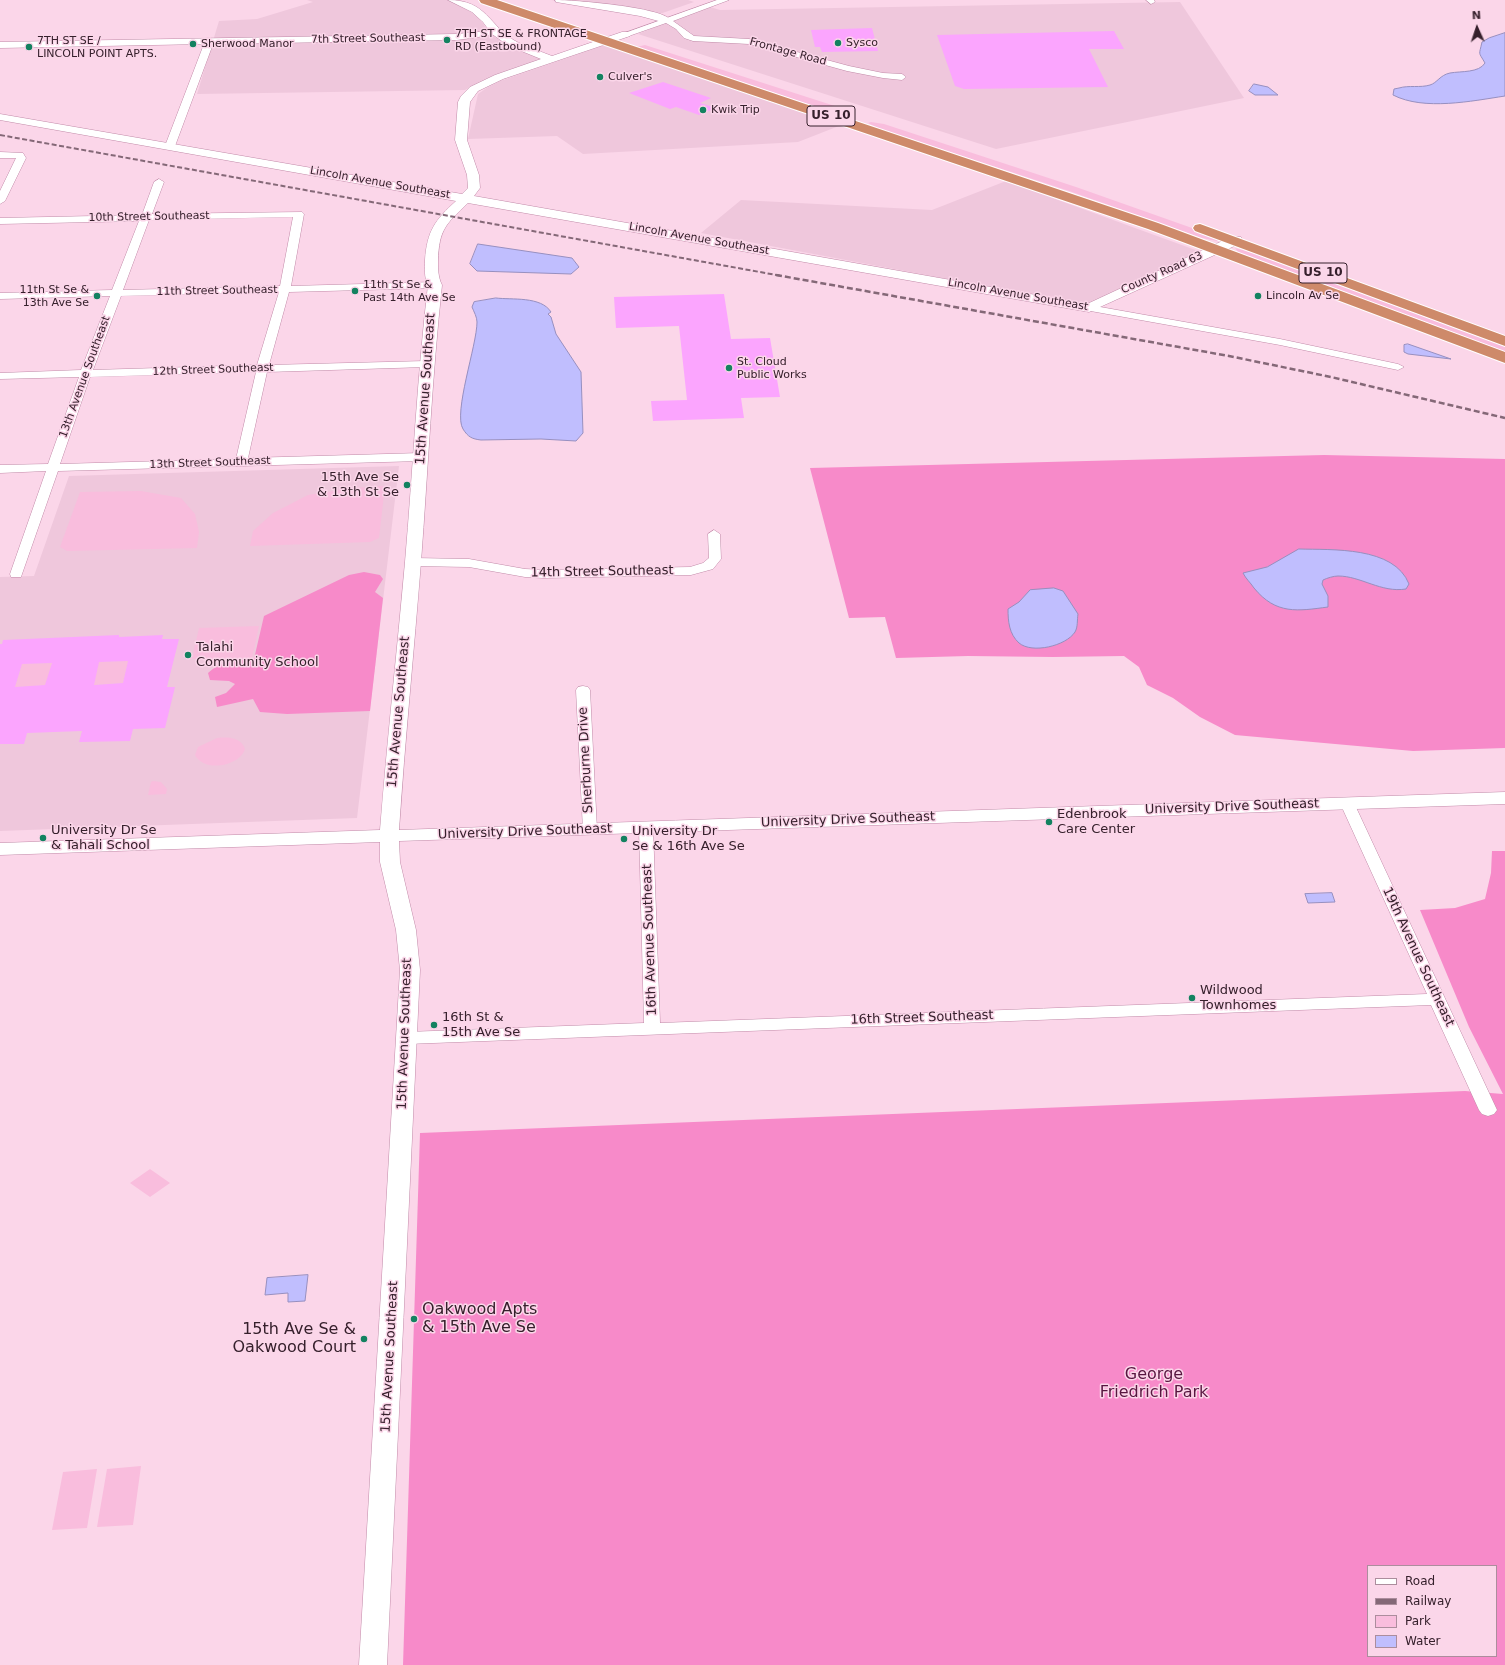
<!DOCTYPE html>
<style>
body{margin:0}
#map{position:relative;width:1505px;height:1665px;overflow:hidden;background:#fbd6e9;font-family:"DejaVu Sans",sans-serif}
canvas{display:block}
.legend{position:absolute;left:1367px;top:1565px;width:130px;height:92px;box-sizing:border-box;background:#fbd6e9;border:1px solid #ac8d9d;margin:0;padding:5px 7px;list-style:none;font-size:12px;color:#36202c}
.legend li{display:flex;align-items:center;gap:8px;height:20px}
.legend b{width:20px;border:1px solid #ac8d9d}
.north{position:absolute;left:1457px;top:8px;width:40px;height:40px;-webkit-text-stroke:3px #fbd6e9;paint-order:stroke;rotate:357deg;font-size:11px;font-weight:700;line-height:16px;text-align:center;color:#36202c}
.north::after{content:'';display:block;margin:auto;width:14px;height:18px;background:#36202c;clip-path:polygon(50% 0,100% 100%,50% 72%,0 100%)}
</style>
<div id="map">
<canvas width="1505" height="1665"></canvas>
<ul class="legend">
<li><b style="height:5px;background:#fff"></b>Road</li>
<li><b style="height:5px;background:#846877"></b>Railway</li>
<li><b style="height:11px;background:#f9bddd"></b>Park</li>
<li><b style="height:11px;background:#c0befe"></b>Water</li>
</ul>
<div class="north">N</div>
</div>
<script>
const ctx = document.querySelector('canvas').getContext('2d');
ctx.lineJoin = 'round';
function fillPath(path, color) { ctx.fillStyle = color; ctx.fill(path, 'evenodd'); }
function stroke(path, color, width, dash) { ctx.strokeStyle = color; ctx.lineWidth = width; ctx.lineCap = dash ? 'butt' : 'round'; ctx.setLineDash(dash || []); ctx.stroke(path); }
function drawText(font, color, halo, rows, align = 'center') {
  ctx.font = font + ' "DejaVu Sans",sans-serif'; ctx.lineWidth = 3; ctx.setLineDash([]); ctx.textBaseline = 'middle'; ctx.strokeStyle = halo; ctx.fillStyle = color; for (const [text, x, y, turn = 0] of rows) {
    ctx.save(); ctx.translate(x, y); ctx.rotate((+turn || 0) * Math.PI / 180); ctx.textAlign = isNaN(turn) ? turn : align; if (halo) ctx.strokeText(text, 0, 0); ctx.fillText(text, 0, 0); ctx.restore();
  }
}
fillPath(new Path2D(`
 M307,0H449L473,11L489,31L502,42L543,59L487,79L465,90L197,94L219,21L257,19L313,2Z
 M551,0H688L694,2L651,17Z
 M1180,2L1244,98L996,149L638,34L707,6L720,10Z
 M605,45L844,124L798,142L583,154L557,136L468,139L478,94L488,87L500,81Z
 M1006,181L1201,252L1087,305L701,233L741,200L932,210Z
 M399,466L357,818L0,831V577L34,576L69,476Z`), '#efc7dc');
fillPath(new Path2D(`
 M645,45L838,107L853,115L835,113L636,47Z
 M871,122L884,124L1076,187L1209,234L1218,240L1217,241L1202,238L1069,191L880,129L868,123Z
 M1235,248L1258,254L1505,345V353L1239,253Z
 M385,486L379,538L370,542L250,546L253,531L273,513L308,495L352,488Z
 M141,491L181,498L195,514L199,532L197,548L67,551L60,547L80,492Z
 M259,626L252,658L192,659L199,628Z
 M128,661L123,683L91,685L95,678L97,662Z
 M54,663L47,679V685L15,687L22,664Z
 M217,738C228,737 241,737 245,749C240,766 204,773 195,755L198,747Z
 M153,781L161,782L167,789L166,794L148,795L151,782Z
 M150,1169L170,1183L150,1197L130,1183Z
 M141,1466L133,1525L97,1527L107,1469Z
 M97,1469L87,1528L52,1530L63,1472Z`), '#f9bddd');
fillPath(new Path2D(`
 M1324,455L1505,459V748L1413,751L1235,735L1200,717L1173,698L1147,685L1139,667L1124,656L1053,657L968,656L896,658L885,617L849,618L810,468Z
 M364,572L380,575L383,579L375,592L383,598L370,711L287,714L260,712L253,699L217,707L215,697L226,693L235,684L229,681L210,680L208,673C221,661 237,661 254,659L264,616L349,575Z
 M1492,851H1505V1665H403L420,1133L1465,1091L1503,1094L1469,1027L1420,910L1455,908L1485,899L1491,873ZM1368,1566H1496V1656H1368Z`), '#f78ac9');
const water = new Path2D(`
 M1505,33V96C1472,101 1424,111 1393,95L1394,89L1399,88C1409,85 1420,88 1430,85C1437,83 1440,75 1450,73C1461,71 1479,73 1485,63C1478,51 1479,56 1482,42L1489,38Z
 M1254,84L1268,87L1278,95H1255L1249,91Z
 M478,244L572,258L579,267L571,274L477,271L470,264Z
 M496,298C512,300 541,296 551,312L548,314L551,317L556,334L581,372L583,433L576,441L541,439L481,440C472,439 468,437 463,429C453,413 477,345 477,322C477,317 474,312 472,307L474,302Z
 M1408,344L1451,359L1408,354L1404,352V345Z
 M1299,549C1332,550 1394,546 1409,584L1406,589C1381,593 1361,576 1338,576C1334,576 1327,578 1323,580L1322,584L1328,596V607C1298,611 1276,615 1254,588C1250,582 1246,579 1243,573L1267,567Z
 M1054,588L1063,591L1078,614C1077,620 1078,627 1075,632C1066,646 1032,654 1019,643C1009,634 1008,621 1008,609L1019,602L1030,590Z
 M1332,893L1335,902L1308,903L1305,894Z
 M308,1275L305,1301L288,1302V1293L265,1295L267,1278Z`);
fillPath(water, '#c0befe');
stroke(water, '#978fbf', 1);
fillPath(new Path2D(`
 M872,28L878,51L822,52L820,47H815L811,30Z
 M1114,31L1124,49H1089L1108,87L964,89L955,86L937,35Z
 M663,82L711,98L700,103L716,108L699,115L676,107L670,109L629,93Z
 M724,294L731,339L770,338L780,397L741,398L744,418L653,421L651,401L687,400L679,326L616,328L614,297Z
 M119,635V637L163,635L162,639H179L167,687H175L165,728L133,729L130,741L79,742L82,731L27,733L24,744H0V644H2L3,640ZM128,661L123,683L94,685L99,662ZM52,663L45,685L15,687L22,664Z`), '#fba5fe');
const minor = new Path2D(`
 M717,0H729L673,21L694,36L749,39L849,66L883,73L902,74L906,77L902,80L883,78L847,71L749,44L693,41L684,38L676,29L666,23L626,37L622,34Z
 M1146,0H1154L1155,2L1151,4Z
 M496,30L500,32L499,34L457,40L213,44L175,146L170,149L165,146L204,44L0,48V42L457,34Z
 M0,152L23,153L26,158L5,201L0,204V191L16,158H0Z
 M159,179L164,182L152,214L302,212L304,214L291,286L435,282L440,285L435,288L289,292L269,365L426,361L432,364L426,367L267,372L248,458L421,453L427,457L421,461L58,471L22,574L21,577H11L10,574L46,471L0,473V465L48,464L79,377L0,379V373L81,370L110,296L0,299V293L112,290L139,221L0,224V218L142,215L154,182ZM293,217L280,286L123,290L149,220ZM279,292L257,365L93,370L121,296ZM256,372L236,459L60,464L90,377Z
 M1089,305L1280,339L1398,364L1404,367L1398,370L1280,345L1085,310L1084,308Z
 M714,530L720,534L721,559L713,569L691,575L544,578L525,577L469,567L413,566L407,562L413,558L469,559L525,569L544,570L690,567L703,563L709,558L708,534Z
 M583,686L588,687L590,690L597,830L595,833H585L583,830L576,690L578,687Z
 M1347,799L1352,800L1354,803L1497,1110L1494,1114L1488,1116L1482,1114L1479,1110L1431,1005L407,1044L401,1042L399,1038L401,1034L407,1032L644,1023L639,828L641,825H651L653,828L660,1023L1427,994L1340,803L1342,800Z`);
const tertiary = new Path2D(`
 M448,0C488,0 488,26 517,42C528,48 540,51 552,56L622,32H630L631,34L630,36L503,79L478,91L470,102L467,140L479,175L480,188L474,196L1087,304L1231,237H1241L1242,240L1241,243L1089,312L468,203C446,224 439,229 438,261C438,269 438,277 442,285C432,377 428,470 421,562C414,651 405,740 399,830L1505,792V804L399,841L400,862L416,930L420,970L387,1665H359L400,970L396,930L380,862V842L0,855V843L380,830C387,741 397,652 405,562C413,470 417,377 428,285C424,277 425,269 425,260C427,231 435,220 456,201L0,120V114L462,194L468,188L467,175L455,140L458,102L461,96L470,87L495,75L541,59L509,46L492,34L483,22L472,12Z
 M555,0C574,0 661,7 671,20L666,23L640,16L556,2Z`);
const trunk = new Path2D(`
 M479,0H497L1158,223L1505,352V363L1148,229L481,3Z
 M1200,224L1505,336V346L1195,231L1193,228L1195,225Z`);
stroke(minor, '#c18aa8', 1);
stroke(tertiary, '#c18aa8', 1);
stroke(trunk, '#fff', 2);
fillPath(minor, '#fff');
fillPath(tertiary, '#fff');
fillPath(trunk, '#ce8a6a');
stroke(new Path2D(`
 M0,135L782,276`), '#846877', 2, [5, 2.5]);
stroke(new Path2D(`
 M776,275L1229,356L1331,377L1505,418`), '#846877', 2.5, [6, 3]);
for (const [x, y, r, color] of [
 [447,40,4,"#138260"],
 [838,43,4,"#138260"],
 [193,44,4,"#138260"],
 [29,47,4,"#138260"],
 [600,77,4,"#138260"],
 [703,110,4,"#138260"],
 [355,291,4,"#138260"],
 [97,296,4,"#138260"],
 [1258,296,4,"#138260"],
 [729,368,4,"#138260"],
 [407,485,4,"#138260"],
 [188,655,4,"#138260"],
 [1049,822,4,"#138260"],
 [43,838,4,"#138260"],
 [624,839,4,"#138260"],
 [1192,998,4,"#138260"],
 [434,1025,4,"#138260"],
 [414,1319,4,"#138260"],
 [364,1339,4,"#138260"]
]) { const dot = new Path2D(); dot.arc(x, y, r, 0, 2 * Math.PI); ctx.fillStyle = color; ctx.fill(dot); stroke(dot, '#fbd6e9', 1.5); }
drawText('11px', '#36202c', '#fbd6e9', [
 ["7TH ST SE & FRONTAGE",455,34],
 ["RD (Eastbound)",455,47],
 ["7TH ST SE /",37,41],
 ["LINCOLN POINT APTS.",37,54],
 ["Sysco",846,43],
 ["Sherwood Manor",201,44],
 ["Culver's",608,77],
 ["Kwik Trip",711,110],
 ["11th St Se &",363,285],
 ["Past 14th Ave Se",363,298],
 ["11th St Se &",89,290,"right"],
 ["13th Ave Se",89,303,"right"],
 ["Lincoln Av Se",1266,296],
 ["St. Cloud",737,362],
 ["Public Works",737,375]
], 'left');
drawText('11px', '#36202c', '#fbd6e9', [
 ["7th Street Southeast",368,39,-1],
 ["Frontage Road",788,52,15],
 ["Lincoln Avenue Southeast",380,183,10],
 ["10th Street Southeast",149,217,-1],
 ["Lincoln Avenue Southeast",699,239,10],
 ["County Road 63",1162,273,-24],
 ["11th Street Southeast",217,291,-1],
 ["Lincoln Avenue Southeast",1018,295,10],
 ["12th Street Southeast",213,370,-2],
 ["13th Avenue Southeast",85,377,-70],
 ["13th Street Southeast",210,463,-2]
]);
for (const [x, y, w] of [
 [831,116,48],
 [1323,273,48]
]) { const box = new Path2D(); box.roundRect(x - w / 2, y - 10, w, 20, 3); ctx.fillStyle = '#fbd6e9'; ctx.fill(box); stroke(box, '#36202c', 1); }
drawText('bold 12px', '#36202c', null, [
 ["US 10",831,116],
 ["US 10",1323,273]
]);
drawText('13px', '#36202c', '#fbd6e9', [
 ["15th Avenue Southeast",426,389,-86],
 ["14th Street Southeast",602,572,-1],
 ["15th Avenue Southeast",399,712,-85],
 ["Sherburne Drive",586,760,-93],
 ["University Drive Southeast",1232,807,-2],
 ["University Drive Southeast",848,820,-2],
 ["University Drive Southeast",525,832,-2],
 ["16th Avenue Southeast",650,940,-92],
 ["19th Avenue Southeast",1418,957,65],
 ["16th Street Southeast",922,1018,-2],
 ["15th Avenue Southeast",405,1034,-88],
 ["15th Avenue Southeast",390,1357,-87]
]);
drawText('13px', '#36202c', '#fbd6e9', [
 ["15th Ave Se",399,478,"right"],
 ["& 13th St Se",399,493,"right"],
 ["Talahi",196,648],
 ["Community School",196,663],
 ["Edenbrook",1057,815],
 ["Care Center",1057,830],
 ["University Dr Se",51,831],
 ["& Tahali School",51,846],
 ["University Dr",632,832],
 ["Se & 16th Ave Se",632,847],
 ["Wildwood",1200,991],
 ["Townhomes",1200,1006],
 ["16th St &",442,1018],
 ["15th Ave Se",442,1033]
], 'left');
drawText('16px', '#36202c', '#fbd6e9', [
 ["Oakwood Apts",422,1310],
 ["& 15th Ave Se",422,1328],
 ["15th Ave Se &",356,1330,"right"],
 ["Oakwood Court",356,1348,"right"]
], 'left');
drawText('16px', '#581640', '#fbd6e9', [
 ["George",1154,1375],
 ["Friedrich Park",1154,1393]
]);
</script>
